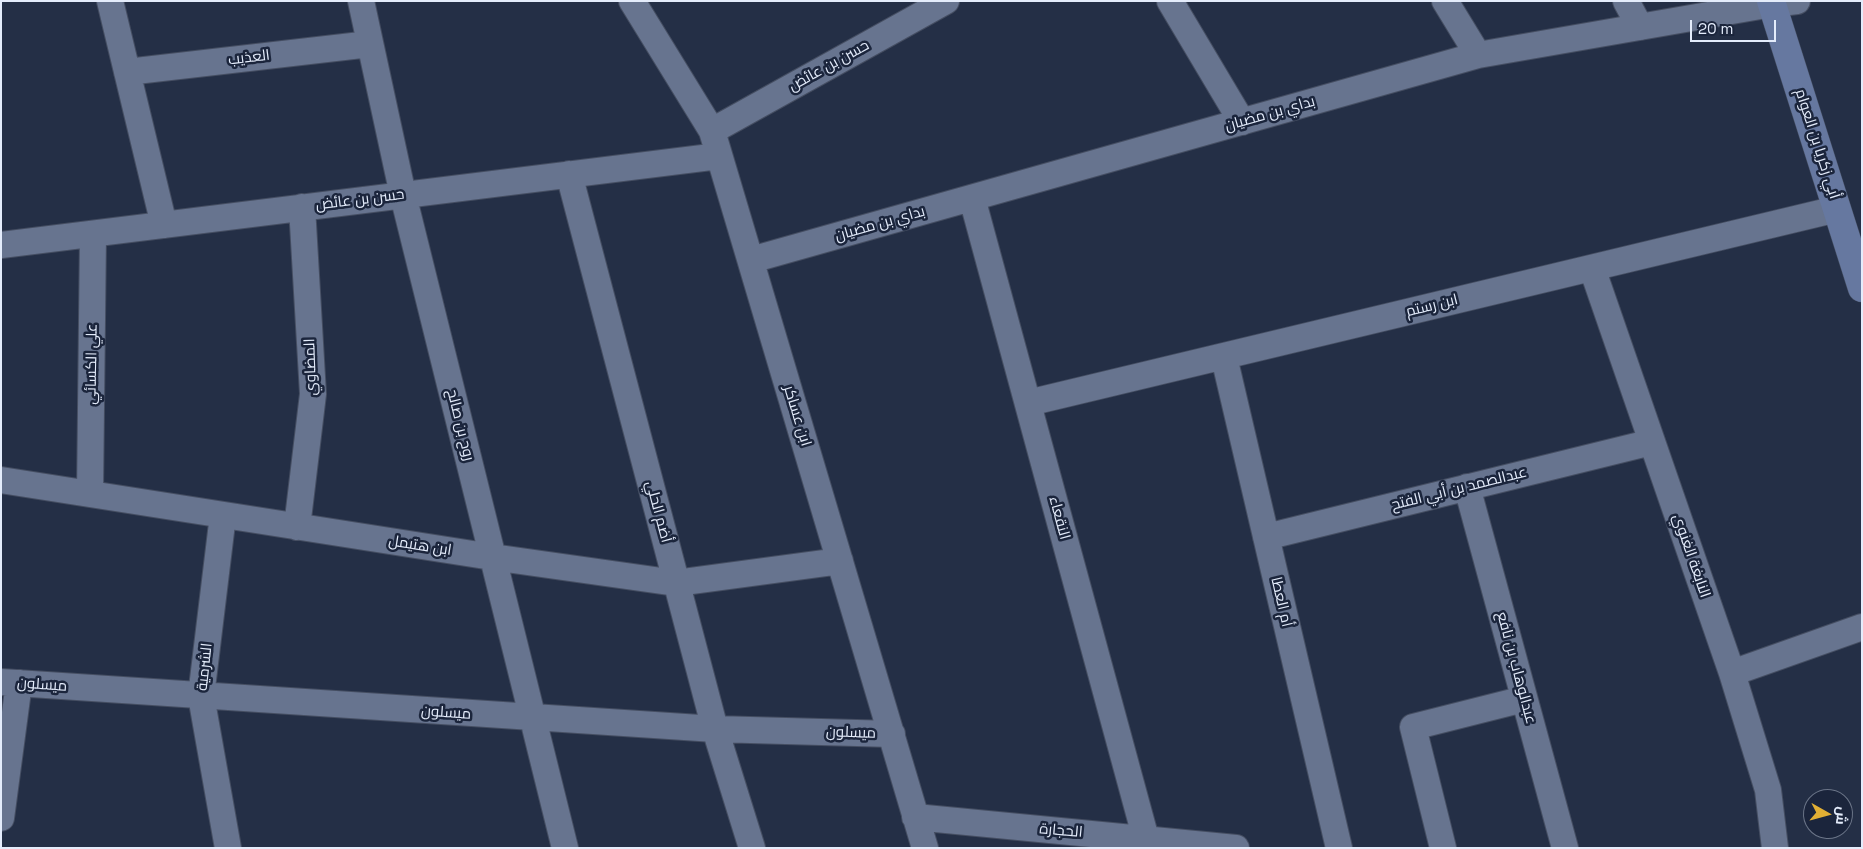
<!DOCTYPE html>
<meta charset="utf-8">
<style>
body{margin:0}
#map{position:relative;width:1863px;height:849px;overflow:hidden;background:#242f46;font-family:"Space Grotesk",Cairo,sans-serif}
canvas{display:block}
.frame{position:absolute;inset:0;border:2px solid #e4ecfb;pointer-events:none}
.north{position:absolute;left:1803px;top:789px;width:50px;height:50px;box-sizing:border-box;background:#1b253c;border:1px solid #6b7588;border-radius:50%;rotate:97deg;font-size:14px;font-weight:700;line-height:20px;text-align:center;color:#e4ecfb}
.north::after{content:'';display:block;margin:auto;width:18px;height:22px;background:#e1af34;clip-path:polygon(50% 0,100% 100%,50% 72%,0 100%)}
.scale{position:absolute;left:1690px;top:20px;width:86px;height:22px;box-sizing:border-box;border:2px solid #e4ecfb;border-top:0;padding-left:6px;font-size:15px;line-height:18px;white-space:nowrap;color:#e4ecfb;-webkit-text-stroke:4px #1b253c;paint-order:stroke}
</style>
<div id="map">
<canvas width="1863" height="849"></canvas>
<div class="frame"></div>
<div class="north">ش</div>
<div class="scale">20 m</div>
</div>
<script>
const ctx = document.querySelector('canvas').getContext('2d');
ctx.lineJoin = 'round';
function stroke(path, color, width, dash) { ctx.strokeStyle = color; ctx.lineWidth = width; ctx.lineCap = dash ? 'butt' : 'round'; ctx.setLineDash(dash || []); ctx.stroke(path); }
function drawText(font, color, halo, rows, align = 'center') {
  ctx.font = font + ' "Space Grotesk",Cairo,sans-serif'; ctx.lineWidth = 5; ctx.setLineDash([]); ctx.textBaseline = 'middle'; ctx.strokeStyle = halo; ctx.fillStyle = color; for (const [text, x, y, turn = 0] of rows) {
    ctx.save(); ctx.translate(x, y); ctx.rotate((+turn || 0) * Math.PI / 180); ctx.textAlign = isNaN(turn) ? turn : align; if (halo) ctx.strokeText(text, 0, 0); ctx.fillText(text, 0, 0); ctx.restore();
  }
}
const street = new Path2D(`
 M110,1L164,225
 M361,1L403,195L565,848
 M632,1L712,131L925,848
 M1170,1L1242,122
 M1445,1L1478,55
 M1626,1L1640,27
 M127,72L370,44
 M712,131L946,1
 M569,174L715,729L752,848
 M972,198L1146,839
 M1,245L719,156
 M751,260L1478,55L1772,4L1797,1
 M1592,268L1732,673L1768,790L1775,848
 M1224,357L1339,848
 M1028,403L1837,209
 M1,480L492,557L676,583L840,561
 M1467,487L1565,848
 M90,494L93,234
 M223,515L201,696L228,848
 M297,527L313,394L302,207
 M1266,537L1652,442
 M1732,673L1862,627
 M1,682L715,729L892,734
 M915,817L1236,848
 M1,818L19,683
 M1443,848L1413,727L1524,699`);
const secondary = new Path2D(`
 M1771,1L1862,288`);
stroke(street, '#454e62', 28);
stroke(secondary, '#454e62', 29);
stroke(street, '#67748f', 26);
stroke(secondary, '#6678a0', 28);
drawText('15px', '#e4ecfb', '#1b253c', [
 ["العذيب",249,58,-7],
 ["حسن بن عائض",829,66,-29],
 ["بداي بن مضيان",1270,114,-16],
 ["أبي زكريا بن العوام",1817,144,72],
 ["حسن بن عائض",360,200,-7],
 ["بداي بن مضيان",880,224,-16],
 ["ابن رستم",1432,306,-14],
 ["علي الكسائي",92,364,-89],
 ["المضاوي",311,367,-92],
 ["ابن عساكر",797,416,73],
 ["روح بن صالح",460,425,76],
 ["عبدالصمد بن أبي الفتح",1459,489,-14],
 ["أضم الحلي",658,512,75],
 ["النقعاء",1059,518,75],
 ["ابن هتيمل",420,546,9],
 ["النابغة الغنوي",1691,556,71],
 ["أم العطا",1281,602,77],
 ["الشرمية",205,667,-84],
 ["عبدالوهاب بن نافع",1516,668,75],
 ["ميسلون",42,685,4],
 ["ميسلون",446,713,4],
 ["ميسلون",851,733,2],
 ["الحجارة",1061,831,5]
]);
</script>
